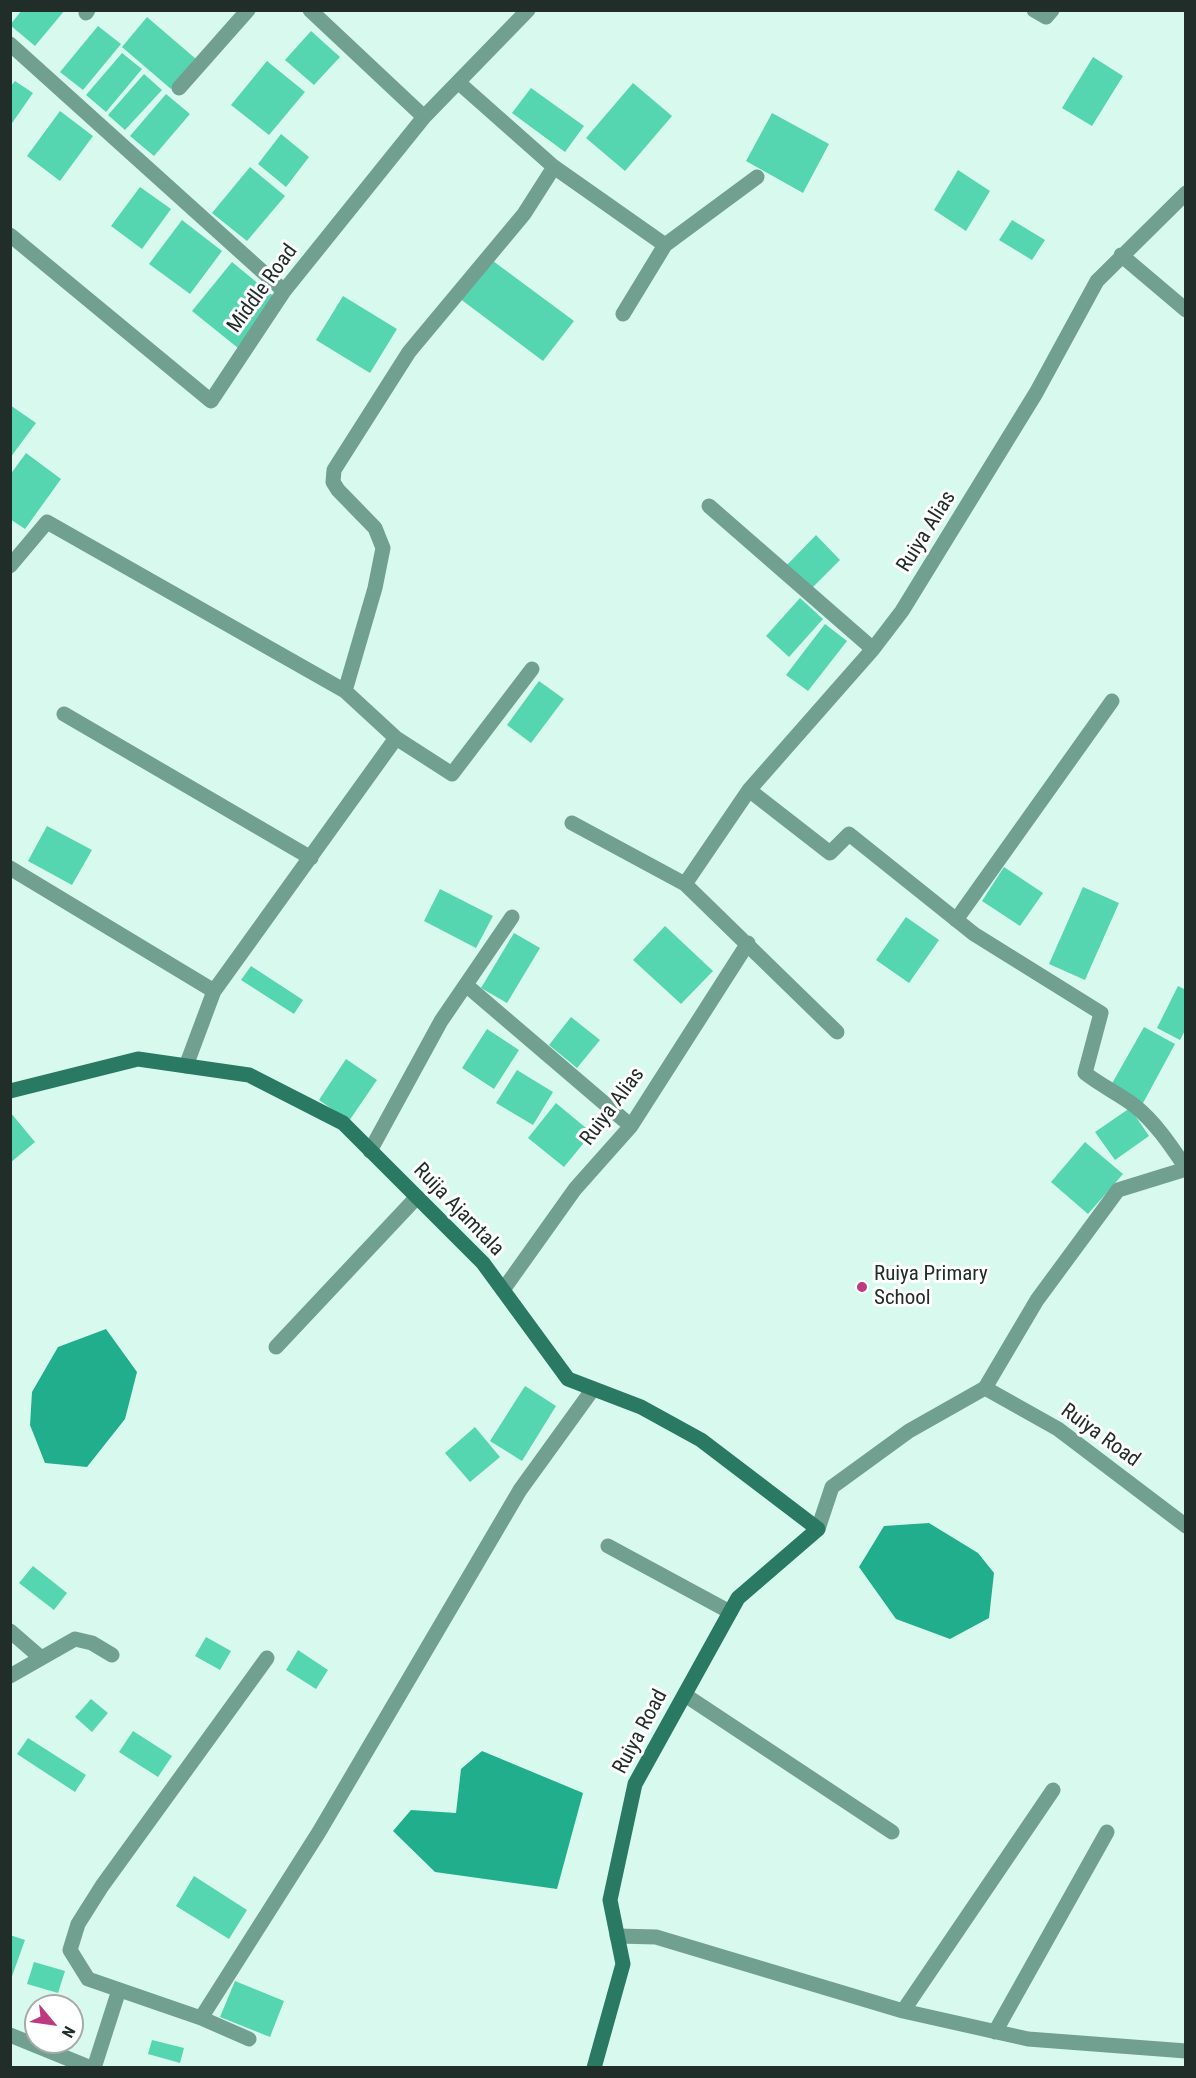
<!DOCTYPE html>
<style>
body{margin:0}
#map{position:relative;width:1196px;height:2078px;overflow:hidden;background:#d8faee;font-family:"Roboto Condensed",sans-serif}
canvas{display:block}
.frame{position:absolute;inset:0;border:12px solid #202d28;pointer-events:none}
.north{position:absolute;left:24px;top:1994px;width:60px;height:60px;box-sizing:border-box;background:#fff;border:2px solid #a6aba9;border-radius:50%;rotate:119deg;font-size:16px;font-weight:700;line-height:24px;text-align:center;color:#202d28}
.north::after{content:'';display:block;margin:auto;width:21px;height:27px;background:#bd3a81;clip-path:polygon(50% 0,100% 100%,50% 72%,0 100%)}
</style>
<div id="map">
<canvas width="1196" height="2078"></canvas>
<div class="frame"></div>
<div class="north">N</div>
</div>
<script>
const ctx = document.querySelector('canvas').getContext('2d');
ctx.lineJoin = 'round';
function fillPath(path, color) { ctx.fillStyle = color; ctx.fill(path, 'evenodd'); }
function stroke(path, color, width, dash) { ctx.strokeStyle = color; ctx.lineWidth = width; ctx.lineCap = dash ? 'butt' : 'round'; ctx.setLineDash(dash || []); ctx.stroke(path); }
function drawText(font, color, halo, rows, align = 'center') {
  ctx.font = font + ' "Roboto Condensed",sans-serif'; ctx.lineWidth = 6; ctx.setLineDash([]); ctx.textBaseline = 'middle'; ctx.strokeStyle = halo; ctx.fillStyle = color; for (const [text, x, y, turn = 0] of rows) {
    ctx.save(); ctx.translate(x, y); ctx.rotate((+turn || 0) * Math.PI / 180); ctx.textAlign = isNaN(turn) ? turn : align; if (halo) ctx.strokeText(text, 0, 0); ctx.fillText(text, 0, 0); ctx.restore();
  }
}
fillPath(new Path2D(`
 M106,1329L137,1372L125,1419L87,1467L45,1463L30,1425L32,1392L58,1347Z
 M929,1523L978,1553L994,1573L989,1618L950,1639L896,1619L859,1567L884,1526Z
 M482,1751L583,1793L557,1889L435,1872L393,1831L411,1810L456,1813L461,1769Z`), '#21ae8c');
fillPath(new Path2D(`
 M22,10H65L35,46L10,25Z
 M147,17L196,59L171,89L122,47Z
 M98,26L121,44L83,90L60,72Z
 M311,31L340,57L314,85L285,60Z
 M122,53L142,69L106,112L86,95Z
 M1093,57L1123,76L1092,126L1062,108Z
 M267,61L305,92L269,135L231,105Z
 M144,74L162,90L125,130L108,115Z
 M15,81L33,93L10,126V87Z
 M633,83L672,116L625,171L586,138Z
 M531,88L584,126L565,152L512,113Z
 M166,94L190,114L154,156L130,136Z
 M60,111L93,136L60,181L27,156Z
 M772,113L829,144L803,193L746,161Z
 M281,134L309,157L286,187L258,164Z
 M250,167L285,196L247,241L212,213Z
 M958,170L990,191L966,231L934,210Z
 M140,187L171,209L142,249L111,226Z
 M182,220L222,251L190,294L149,264Z
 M1012,220L1045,240L1032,260L999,240Z
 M489,258L574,321L543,361L459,298Z
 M232,262L277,299L238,348L192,311Z
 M343,296L397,329L370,373L316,340Z
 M10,405L36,423L10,458Z
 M26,453L61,479L25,529L10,519V475Z
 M816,535L840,560L810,590L786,566Z
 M800,598L823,619L789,657L766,636Z
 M825,624L847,641L808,691L786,675Z
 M539,681L564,699L531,743L507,725Z
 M47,826L92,850L72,885L28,861Z
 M1004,867L1043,893L1020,926L982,901Z
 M1083,887L1119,903L1085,980L1049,964Z
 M440,889L493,916L476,948L424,921Z
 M906,917L939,940L909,983L876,960Z
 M665,926L713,971L681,1004L633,960Z
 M514,933L540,948L507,1003L481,988Z
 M251,966L303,1000L294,1014L241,980Z
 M1178,986L1186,990V1029L1180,1040L1157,1028Z
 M571,1017L600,1040L577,1068L549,1045Z
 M1144,1027L1175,1044L1142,1105L1110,1087Z
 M487,1029L519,1050L494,1089L462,1068Z
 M346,1059L377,1080L349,1121L319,1100Z
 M517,1070L553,1092L533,1125L496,1103Z
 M556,1103L592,1133L564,1167L528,1138Z
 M1130,1108L1149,1136L1115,1160L1095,1132Z
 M10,1112L35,1142L10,1163Z
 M1085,1142L1123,1174L1088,1214L1051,1182Z
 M525,1386L556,1406L522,1461L490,1441Z
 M475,1427L500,1457L470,1482L445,1453Z
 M33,1566L67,1593L54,1610L19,1583Z
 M206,1637L231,1651L220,1670L195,1656Z
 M298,1650L328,1670L316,1689L286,1670Z
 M91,1699L108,1713L92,1732L75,1717Z
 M133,1731L172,1756L158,1777L119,1752Z
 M28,1738L86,1775L75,1792L17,1754Z
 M194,1876L247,1910L229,1939L176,1906Z
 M10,1935L25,1940L11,1979H10Z
 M34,1962L65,1971L58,1993L27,1984Z
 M235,1981L284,2001L270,2037L220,2017Z
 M152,2040L184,2048L180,2063L148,2054Z`), '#56d5b1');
stroke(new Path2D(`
 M310,10L424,117
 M1034,10L1046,17L1052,10
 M86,13L88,10
 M10,44L284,291
 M458,82L554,167
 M179,88L248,10
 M10,235L211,401L284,291L424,117L528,10
 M665,245L757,177
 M1121,255L1186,310
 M709,506L873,649
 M10,566L47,522L345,691
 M64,714L311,858
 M396,738L452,774L532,669
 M749,790L830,853L849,834L974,934L1101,1013L1085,1073C1100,1085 1121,1095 1135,1106C1156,1123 1171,1146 1186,1168
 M572,823L685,884L837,1032
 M10,868L214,991
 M685,884L749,790L873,649L902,611L1036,393L1097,281L1186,193
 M956,920L1112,701
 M466,985L631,1126
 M186,1066L214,991L396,738L345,691L375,588L383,548L375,528L338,490L333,482L334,470L409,352L524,214L554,167L665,245L623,314
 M370,1151L441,1021L512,917
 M503,1290L575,1189L631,1126L748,943
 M276,1347L417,1197
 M985,1388L1058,1429L1186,1526
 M818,1529L832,1487L909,1431L985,1388L1037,1300L1118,1190L1186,1169
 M608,1546L730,1612
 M10,1631L40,1657
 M10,1676L75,1639L92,1643L112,1655
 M685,1695L892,1832
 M617,1936L656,1937L903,2011L1028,2039L1186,2051
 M903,2011L1053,1790
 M201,2018L319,1832L520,1490L593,1389
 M995,2032L1107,1832
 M10,2035L91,2068
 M249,2039L201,2018L88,1979L70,1950L78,1924L102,1886L267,1658
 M94,2068L119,1990`), '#71a090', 15);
stroke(new Path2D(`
 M10,1091L138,1059L249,1075L343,1123L483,1263L568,1379L641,1407L701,1440L818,1529L738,1598L635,1784L610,1900L623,1964L594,2068`), '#297963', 15);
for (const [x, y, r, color] of [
 [862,1287,6,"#bd3a81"]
]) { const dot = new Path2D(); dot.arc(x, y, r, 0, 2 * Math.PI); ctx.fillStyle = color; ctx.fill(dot); stroke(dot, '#fff', 2); }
drawText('21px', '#202d28', '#fff', [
 ["Middle Road",263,289,-54],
 ["Ruiya Alias",927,532,-58],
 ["Ruiya Alias",613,1107,-53],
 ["Ruija Ajamtala",458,1210,46],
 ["Ruiya Road",1100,1436,36],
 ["Ruiya Road",641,1732,-62]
]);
drawText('21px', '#202d28', '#fff', [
 ["Ruiya Primary",874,1275],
 ["School",874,1299]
], 'left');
</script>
